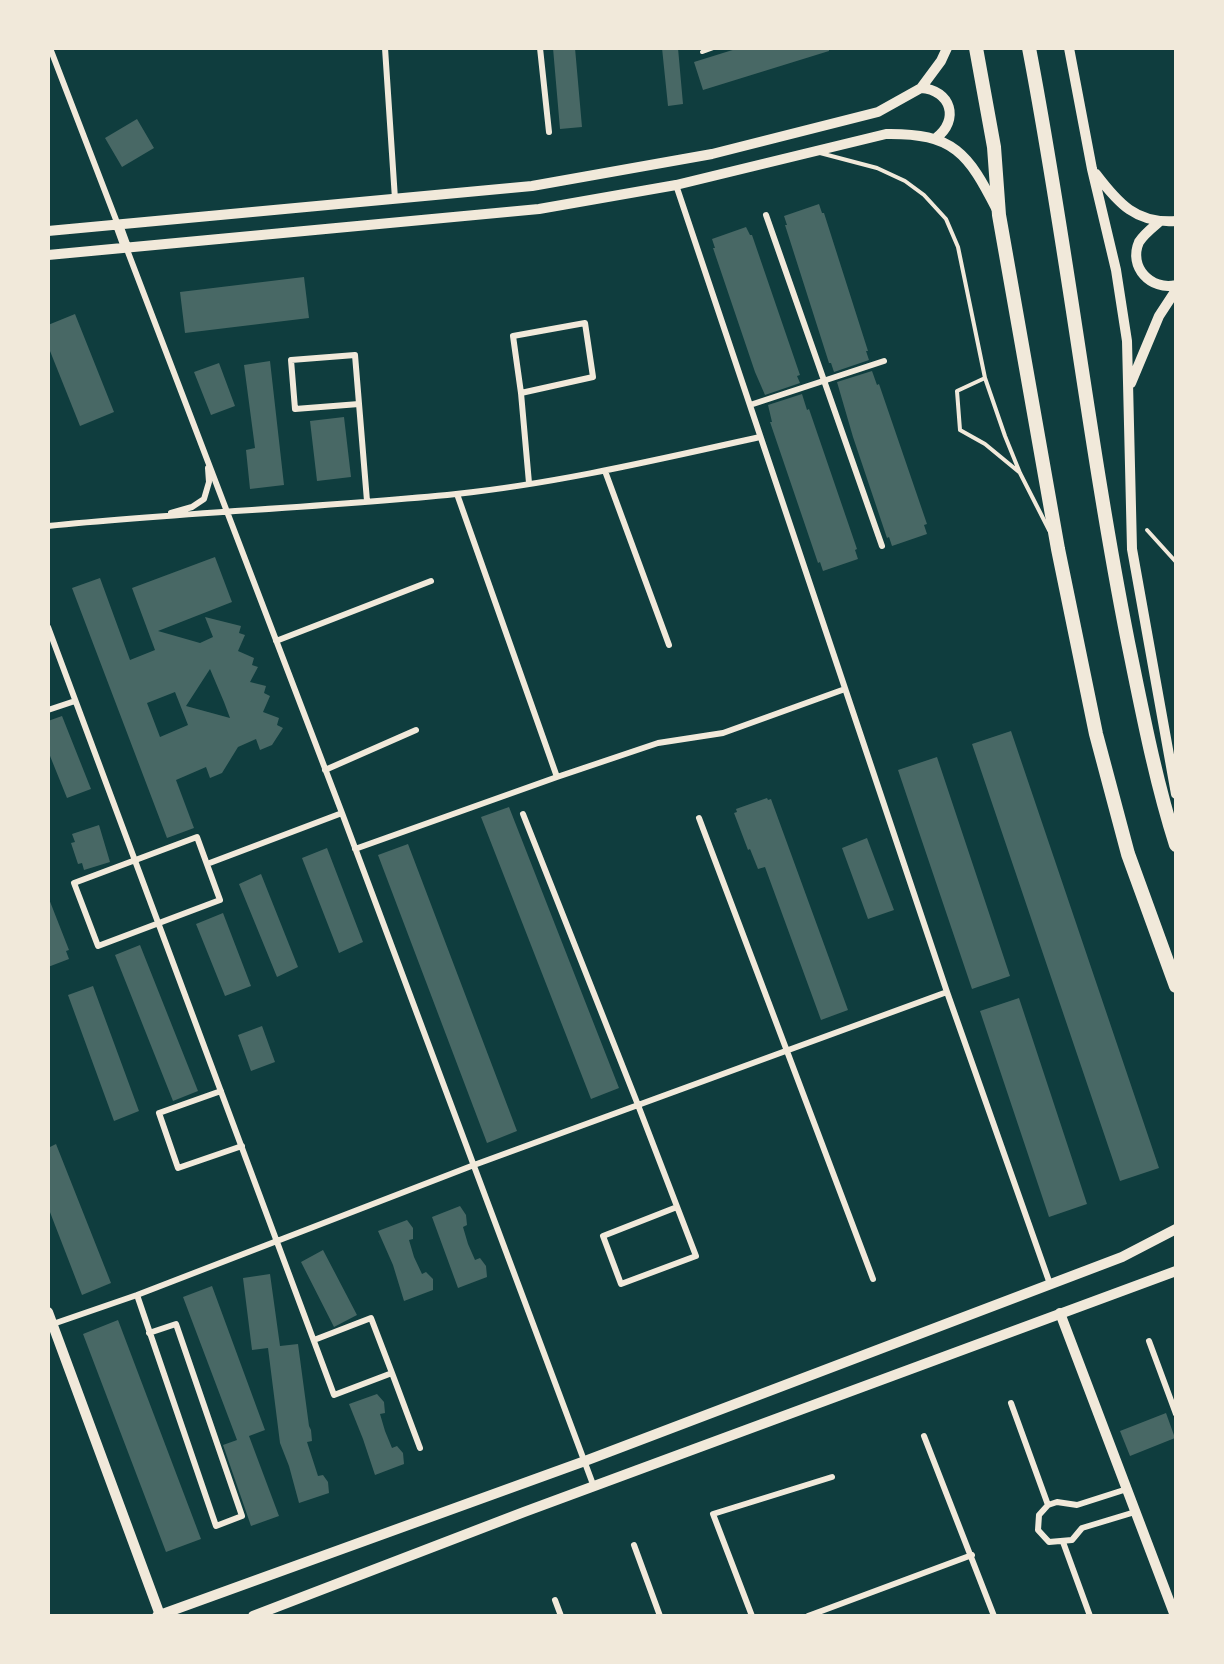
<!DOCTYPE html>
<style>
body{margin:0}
#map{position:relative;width:1224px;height:1664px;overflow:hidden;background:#0f3d3e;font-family:"Public Sans",sans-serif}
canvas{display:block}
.frame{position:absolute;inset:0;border:50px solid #f1e9da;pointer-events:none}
</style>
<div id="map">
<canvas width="1224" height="1664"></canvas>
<div class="frame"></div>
</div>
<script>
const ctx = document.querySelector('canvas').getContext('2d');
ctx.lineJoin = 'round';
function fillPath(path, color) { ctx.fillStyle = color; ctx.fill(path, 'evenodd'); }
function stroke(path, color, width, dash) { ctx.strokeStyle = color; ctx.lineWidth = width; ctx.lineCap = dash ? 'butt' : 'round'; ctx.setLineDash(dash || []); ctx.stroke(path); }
fillPath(new Path2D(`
 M553,48H575L582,127L560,129Z
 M662,48H678L683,104L668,106Z
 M739,48H829V51L703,90L694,62Z
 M137,119L154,148L122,167L105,138Z
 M819,204L822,213H824L868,351H866L869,360L834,372L831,363H829L785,225H787L784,216Z
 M746,227L750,235H752L800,375L797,376L800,383L765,395L755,372L713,248H715L712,239Z
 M304,277L309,318L185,333L180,292Z
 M75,314L114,412L80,426L48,346V325Z
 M270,361L284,485L250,489L246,450L255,448L244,365Z
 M219,363L235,406L211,415L194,372Z
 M872,371L877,385L879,384L927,524L924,525L927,534L892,546L889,537L887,538L853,437L837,382Z
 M802,394L807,410L809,409L857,549L855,550L858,559L823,571L820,562L818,563L770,422H772L768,405Z
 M344,417L351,477L317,481L310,421Z
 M215,557L232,602L158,631L200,643L213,637L205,617L241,626L239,633L245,635L238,651L254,658L252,665L258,667L250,682L266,686L264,693L270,696L263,712L279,718L277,725L283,728L272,745L260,750L256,739L238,747L222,773L210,778L206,767L176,780L194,828L167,838L72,588L100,578L130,660L155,650L132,588ZM210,669L224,702L230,718L186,706ZM175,692L188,725L160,737L147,703Z
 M62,716L91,789L67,798L48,751V721Z
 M1011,731L1159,1168L1120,1181L972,744Z
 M937,757L1010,976L972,989L898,770Z
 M767,798L768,800L771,799L848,1010L821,1020L765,867L758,869L750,849L748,850L734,813L737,812L736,809Z
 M509,807L619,1088L591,1099L481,817Z
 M99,825L110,862L84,870L82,863L78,864L71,843L75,842L72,834Z
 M867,838L894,910L868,919L842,848Z
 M408,844L517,1131L487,1143L378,855Z
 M327,848L363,942L339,953L302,858Z
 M261,874L298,967L277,977L239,884Z
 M49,899L69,950L66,951L69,959L48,967Z
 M223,913L251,986L225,996L196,924Z
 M140,945L198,1091L173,1101L115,955Z
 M93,986L139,1111L114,1121L68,995Z
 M1019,998L1087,1204L1049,1217L980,1011Z
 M262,1026L275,1062L251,1071L238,1035Z
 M56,1144L111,1283L82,1295L48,1207V1148Z
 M460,1206L466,1215L467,1225L463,1227L468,1244L475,1260L480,1258L486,1266L487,1277L458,1288L432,1217Z
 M407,1220L413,1228V1239L409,1240L414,1257L422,1274L426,1272L433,1279V1290L404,1301L393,1265L378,1231Z
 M323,1250L357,1315L334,1327L301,1262Z
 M270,1274L280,1346L298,1344L309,1426L311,1430L312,1441L307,1442L318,1476L323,1475L328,1482L329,1493L299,1503L289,1466L280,1443L268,1348L252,1350L243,1278Z
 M212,1286L265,1430L249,1436L279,1516L251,1526L223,1445L237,1440L183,1297Z
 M118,1320L201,1539L166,1552L83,1334Z
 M377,1394L384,1402L385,1413L380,1414L385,1431L392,1448L397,1446L403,1453L404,1464L375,1475L363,1439L349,1404Z
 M1166,1413L1175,1438L1130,1456L1120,1431Z`), '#486865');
stroke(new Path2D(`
 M702,52L713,48
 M820,153L877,168L905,181L924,195L946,219L958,247L985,378L1005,436L1020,473L1049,530
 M985,378L957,391L960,430L985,444L1019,472
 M1147,530L1176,562`), '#f1e9da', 4);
stroke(new Path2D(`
 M50,48L118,225
 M385,48L395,199
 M540,48L549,132
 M676,185L947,992L1050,1284
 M766,215L882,546
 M126,247L342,813L594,1487
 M521,393L593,377L585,323L513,336L521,393L529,483
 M359,404L295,409L291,360L355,355L367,501
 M750,405L884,361
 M605,471L669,645
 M457,494L557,777
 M171,513L192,507L204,499L209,482L208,468
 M48,526C184,512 320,508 456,494C559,483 660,459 760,437
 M48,627L334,1395L392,1373L371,1318L314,1340
 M276,641L431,581
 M48,710L75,701
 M325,770L416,730
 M523,814L638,1105L696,1256L621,1284L603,1236L677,1207
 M699,818L873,1279
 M197,837L220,900L98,946L74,883Z
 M355,849L557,777L658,743L723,733L845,689
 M207,864L342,813
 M221,1091L159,1113L178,1168L242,1146
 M137,1295L216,1526L242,1516L176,1324L149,1333
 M50,1325L137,1295L474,1165L947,992
 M1149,1341L1176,1414
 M392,1373L420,1448
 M1011,1403L1048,1505
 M924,1436L994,1616
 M1127,1489L1077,1505L1057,1502L1048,1505L1039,1515L1038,1530L1049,1542L1072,1540L1082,1528L1135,1512
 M1063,1542L1090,1616
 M634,1545L660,1616
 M555,1600L561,1616
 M752,1616L713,1514L832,1477
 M808,1616L972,1555`), '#f1e9da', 6);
stroke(new Path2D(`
 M1069,48L1092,169L1116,270L1127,341L1132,549L1176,794
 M1096,174C1118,203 1136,224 1176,221
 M1159,222C1152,228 1144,234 1139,242C1128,267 1151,291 1176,285
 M1131,383L1159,316L1176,290
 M48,1312L160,1615
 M1060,1313L1175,1616`), '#f1e9da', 10);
stroke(new Path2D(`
 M921,88C951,90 960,120 936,138
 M118,225L126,247
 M48,231L532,186L712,154L878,112L921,88L941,61L947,48
 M48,255L539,209L676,185L886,134C954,133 968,153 997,210
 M157,1616L585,1461L1122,1257L1176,1229
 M253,1616L524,1512L1176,1271`), '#f1e9da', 10);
stroke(new Path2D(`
 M976,48L994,147L999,215L1058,549L1096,734L1128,854L1176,986
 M1029,48C1067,245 1089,445 1128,642C1142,710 1155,779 1176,845`), '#f1e9da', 14);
</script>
